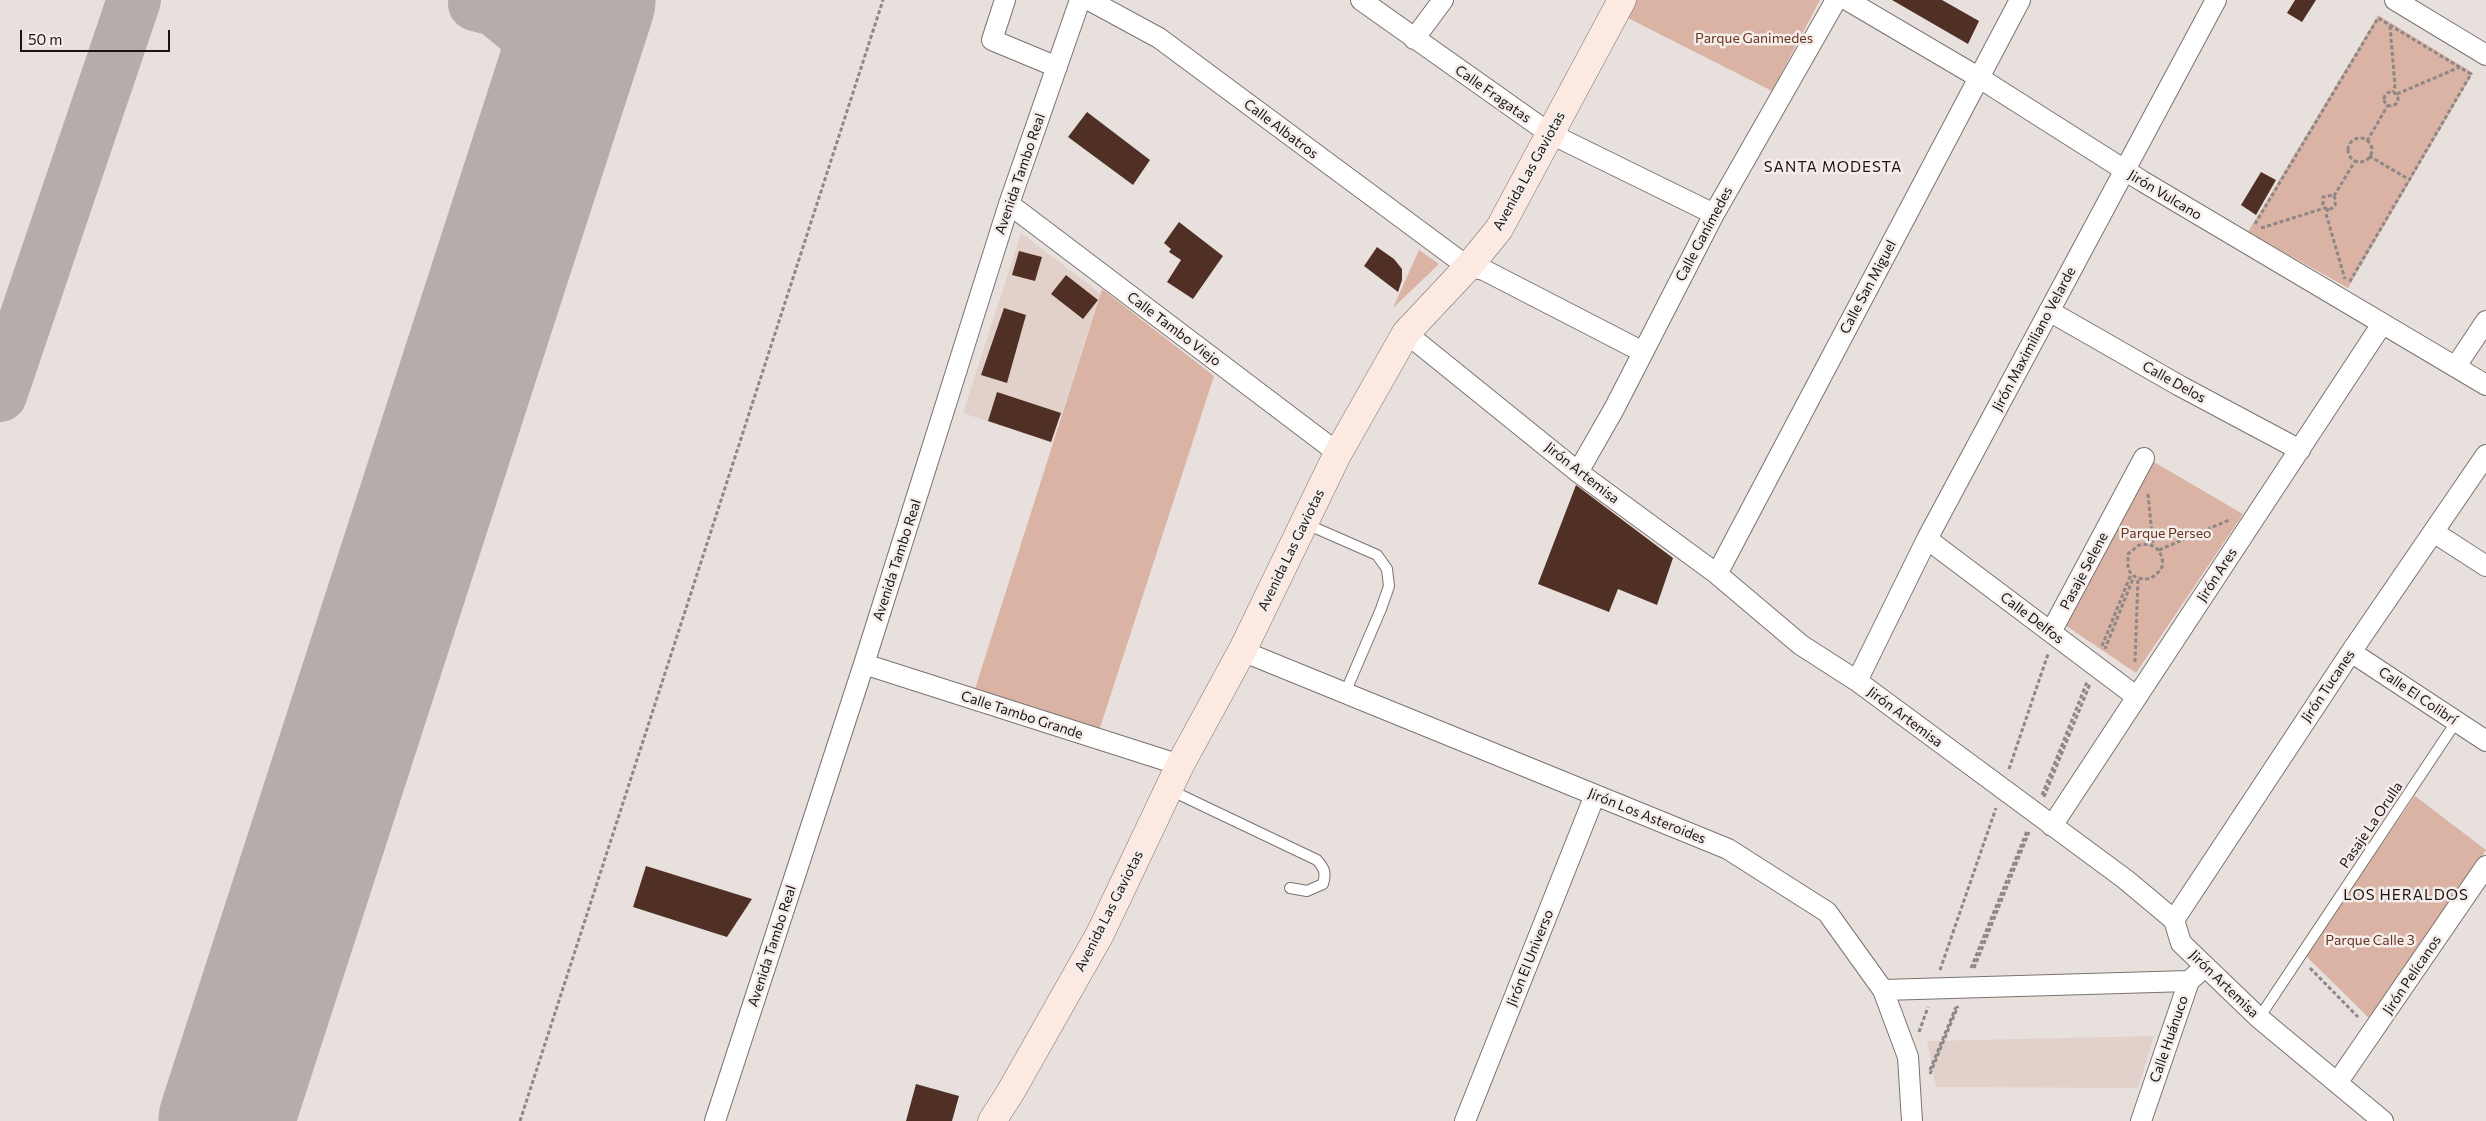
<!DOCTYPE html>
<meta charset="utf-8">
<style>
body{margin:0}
#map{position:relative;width:2486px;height:1121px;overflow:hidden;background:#e8e0dd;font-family:Commissioner,sans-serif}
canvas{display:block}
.scale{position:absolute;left:20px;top:30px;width:150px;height:22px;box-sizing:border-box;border:2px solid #181514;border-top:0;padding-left:6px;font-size:15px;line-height:18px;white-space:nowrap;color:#181514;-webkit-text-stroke:4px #f5edea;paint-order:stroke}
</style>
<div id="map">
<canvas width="2486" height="1121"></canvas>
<div class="scale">50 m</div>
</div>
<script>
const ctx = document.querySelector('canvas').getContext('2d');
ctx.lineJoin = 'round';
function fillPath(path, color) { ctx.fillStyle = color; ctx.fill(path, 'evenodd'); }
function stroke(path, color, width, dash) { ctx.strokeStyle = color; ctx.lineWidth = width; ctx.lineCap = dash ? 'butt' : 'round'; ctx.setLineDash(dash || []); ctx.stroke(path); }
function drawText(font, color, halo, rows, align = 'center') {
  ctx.font = font + ' Commissioner,sans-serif'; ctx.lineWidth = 5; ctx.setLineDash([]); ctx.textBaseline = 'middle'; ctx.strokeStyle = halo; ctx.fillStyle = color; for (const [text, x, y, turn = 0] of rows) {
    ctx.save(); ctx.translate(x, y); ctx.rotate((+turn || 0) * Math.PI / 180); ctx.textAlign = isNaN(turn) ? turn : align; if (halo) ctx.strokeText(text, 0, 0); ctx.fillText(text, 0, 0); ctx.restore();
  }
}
fillPath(new Path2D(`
 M1021,233L1100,293L1052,443L963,413Z
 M2154,1036L2138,1088L1936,1087L1927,1041Z`), '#e2d1cb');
fillPath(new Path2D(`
 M1630,0H1820L1772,91L1622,15Z
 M2378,15L2473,73L2348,288L2248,232Z
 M1419,250L1439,264L1393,308Z
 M1102,289L1214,376L1099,731L974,692Z
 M2147,458L2243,514L2136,673L2056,619Z
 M2415,796L2486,850L2370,1019L2305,955Z`), '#dab3a5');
stroke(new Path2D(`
 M475,4C506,13 527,11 558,0
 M497,11C509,21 532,38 539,52C549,73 548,99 549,122
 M0,395L134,0`), '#b4adaa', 54);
stroke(new Path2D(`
 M226,1121L588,0`), '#b4adaa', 135);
fillPath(new Path2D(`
 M1892,0H1942L1979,21L1968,44Z
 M2295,0H2316L2302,22L2287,13Z
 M1087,112L1150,160L1133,185L1068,137Z
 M2261,172L2276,180L2256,215L2241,205Z
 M1179,222L1223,256L1193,299L1167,282L1181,260L1169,252L1171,249L1164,243Z
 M1377,247L1394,259L1402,269V280L1398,292L1364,266Z
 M1019,251L1042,257L1035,281L1012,275Z
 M1066,275L1098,300L1083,319L1051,294Z
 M1004,308L1026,315L1007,383L981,375Z
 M997,392L1061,413L1051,442L988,421Z
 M1576,485L1673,558L1657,605L1618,589L1609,612L1538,584Z
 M646,866L752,899L727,937L633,907Z
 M916,1084L959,1096L952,1121H906Z`), '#503025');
const lane = new Path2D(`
 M1304,523L1377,555L1387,569L1389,586L1381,609L1345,693
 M1170,790L1317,860C1325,869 1326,873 1323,884L1307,891L1290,888
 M2259,1018L2456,722`);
const street = new Path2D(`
 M1005,0L992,40L1057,67
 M1089,0L1159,38L1468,267L1484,270L1643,352
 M1361,0L1549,133L1714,214
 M1847,0L1978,77L2142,181L2486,385
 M2395,0L2486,55
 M1414,39L1443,0
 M1009,204L1338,453
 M2049,311L2180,386L2300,450
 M1406,333L1578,472L1717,574L1801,645L1857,681L2125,879L2174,920L2181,943L2259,1018L2383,1121
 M2456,366L2486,321
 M1578,472L1614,409L1714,214L1836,0
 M2435,533L2486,566
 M1927,539L2137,697
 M1717,574L2020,0
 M2051,632L2144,458
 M1242,651L1728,849L1827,912L1883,990L1908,1057L1912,1121
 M2351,652L2486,741
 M864,664L1180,765
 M1857,681L1927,539L2216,0
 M2052,826L2382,324
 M2174,920L2351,652L2486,455
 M1883,990L2189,981
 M2337,1083L2486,866
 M715,1121L864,664L1009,204L1080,0
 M1465,1121L1595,795
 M2141,1121L2189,981L2198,973`);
const secondary = new Path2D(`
 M992,1121L1010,1093L1100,934L1180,765L1242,651L1338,453L1406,333L1468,267L1499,229L1622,0`);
stroke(lane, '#7a7370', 12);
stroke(street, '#7a7370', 22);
stroke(secondary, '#7a7370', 29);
stroke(new Path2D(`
 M2390,26L2395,86L2393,92
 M2384 99a7 7 0 1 1 14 0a7 7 0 1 1-14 0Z
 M2397,94L2460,67
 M2348 150a12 12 0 1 1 24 0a12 12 0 1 1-24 0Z
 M2367,141L2388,105
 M2369,156L2410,180
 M2334,196L2355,161
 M2328,208L2326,214L2345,279
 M2255,224L2378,18L2471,74L2349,283
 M2261,228L2325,208L2331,209L2335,205L2336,200L2333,195L2323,197V205L2325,208
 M2148,494L2153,545
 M2159,550L2229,520
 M2102,646L2131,574L2128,568V554L2139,545C2154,542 2162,550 2163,565C2157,577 2147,583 2134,576L2105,649
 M2135,662L2138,578
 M2009,769L2048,654
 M2042,795L2087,682
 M2044,797L2090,684
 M1971,968L2027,831
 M1974,968L2029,832
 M2310,968L2358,1017
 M1940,970L1996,808
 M1919,1032L1928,1007
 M1930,1070L1956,1007
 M1930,1074L1958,1006
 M520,1121L883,0`), '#8d8785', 3, [4, 2.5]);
stroke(lane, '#fff', 10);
stroke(street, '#fff', 20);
stroke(secondary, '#fce9e2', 28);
drawText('14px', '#683421', '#f5edea', [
 ["Parque Ganimedes",1754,38],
 ["Parque Perseo",2166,533],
 ["Parque Calle 3",2370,940]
]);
drawText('14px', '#181514', '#f5edea', [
 ["Calle Fragatas",1493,94,35],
 ["Calle Albatros",1281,129,37],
 ["Avenida Las Gaviotas",1529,171,-61],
 ["Avenida Tambo Real",1020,174,-71],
 ["Jirón Vulcano",2165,195,31],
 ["Calle Ganímedes",1704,234,-62],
 ["Calle San Miguel",1868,287,-62],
 ["Calle Tambo Viejo",1174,329,37],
 ["Jirón Maximiliano Velarde",2034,339,-62],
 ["Calle Delos",2174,382,29],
 ["Jirón Artemisa",1582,473,38],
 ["Avenida Las Gaviotas",1291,550,-64],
 ["Avenida Tambo Real",897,560,-72],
 ["Pasaje Selene",2084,571,-62],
 ["Jirón Ares",2217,575,-57],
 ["Calle Delfos",2032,618,37],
 ["Jirón Tucanes",2328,686,-56],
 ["Calle El Colibrí",2418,696,34],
 ["Calle Tambo Grande",1022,715,18],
 ["Jirón Artemisa",1905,717,37],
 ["Jirón Los Asteroides",1647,816,22],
 ["Pasaje La Orulla",2371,825,-56],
 ["Avenida Las Gaviotas",1109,911,-63],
 ["Avenida Tambo Real",772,946,-72],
 ["Jirón El Universo",1530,958,-68],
 ["Jirón Pelícanos",2412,975,-56],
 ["Jirón Artemisa",2224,984,44],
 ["Calle Huánuco",2169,1039,-71]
]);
ctx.letterSpacing = '1px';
drawText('15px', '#181514', '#f5edea', [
 ["SANTA MODESTA",1833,167],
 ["LOS HERALDOS",2406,895]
]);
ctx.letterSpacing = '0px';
</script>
